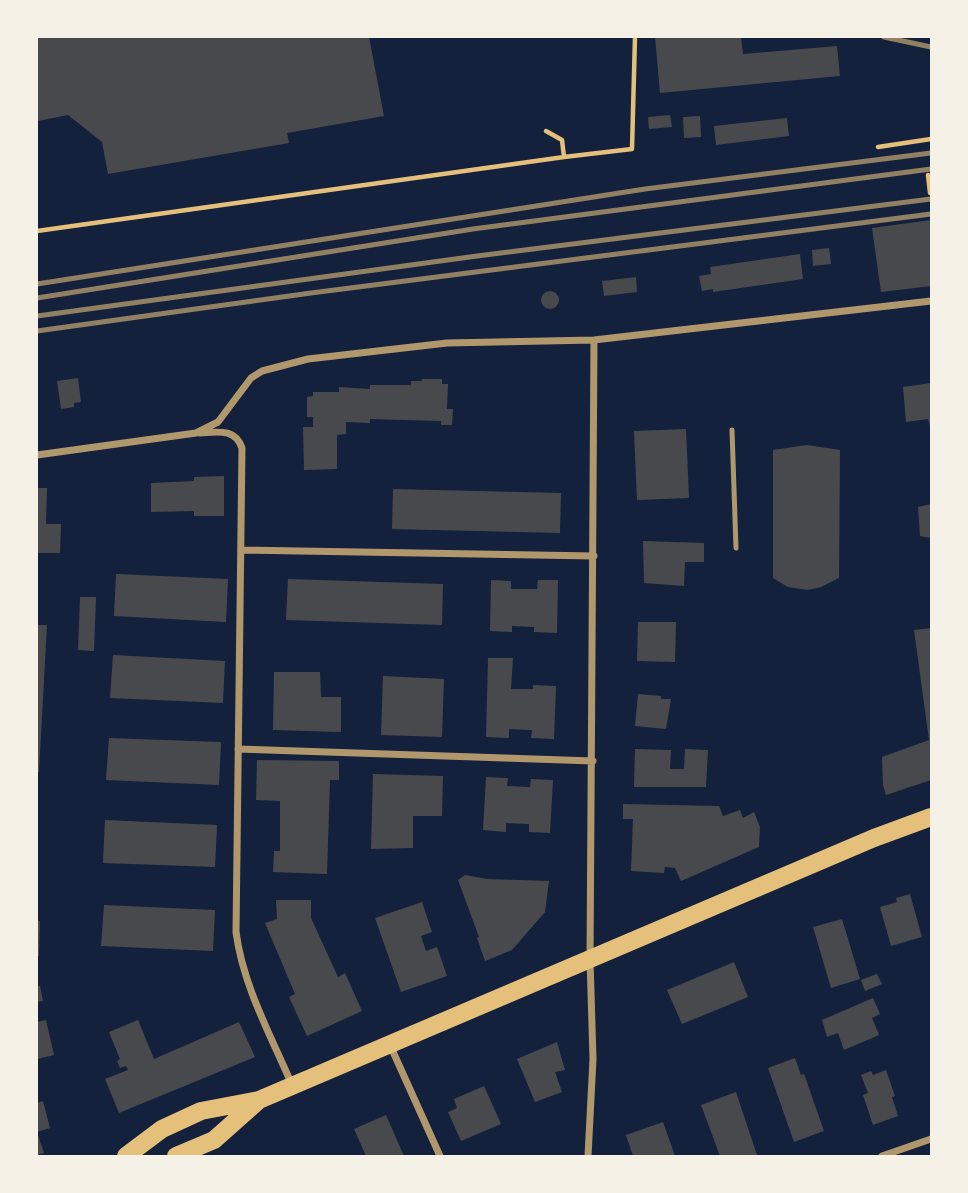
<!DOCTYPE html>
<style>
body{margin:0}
#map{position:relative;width:968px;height:1193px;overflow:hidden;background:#14213d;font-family:Barlow,sans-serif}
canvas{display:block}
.frame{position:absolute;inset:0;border:38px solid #f6f1e7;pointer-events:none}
</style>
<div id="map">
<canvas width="968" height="1193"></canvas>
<div class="frame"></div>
</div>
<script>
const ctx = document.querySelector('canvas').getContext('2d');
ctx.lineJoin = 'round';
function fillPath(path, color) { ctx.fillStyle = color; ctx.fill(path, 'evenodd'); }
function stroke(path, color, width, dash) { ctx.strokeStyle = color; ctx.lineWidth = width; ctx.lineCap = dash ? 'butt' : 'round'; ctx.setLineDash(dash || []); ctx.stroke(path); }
fillPath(new Path2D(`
 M37,37H369L384,116L287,133L289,143L108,174L102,142L68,115L38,121Z
 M655,37H741L743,54L837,46L840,76L660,93Z
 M670,115L672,127L649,129L648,117Z
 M700,116L701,137L684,138L683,117Z
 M787,118L789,136L716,145L714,126Z
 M931,220V286L881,292L872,228Z
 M829,248L831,264L813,266L812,250Z
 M800,254L803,279L713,292V289L702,291L699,276L711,274L710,267Z
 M636,277L637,292L604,296L602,281Z
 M541 300a9 9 0 1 1 18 0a9 9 0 1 1-18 0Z
 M78,378L81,402L74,403V407L61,409L57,381Z
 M422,379H442V384H448L447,409H453L452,425H441V421L370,419V423L346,422V434L337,435V469L304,470L303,427H313V417H307V397L313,396V392H339V387L370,389V385H411V381H422Z
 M931,383V429L928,419L906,422L903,387Z
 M686,429L689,498L637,500L634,431Z
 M807,445L840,450L839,578L821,587L808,590L788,587L773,578V450Z
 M224,476V516H194V511L151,512V483L194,481V477Z
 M37,488H47L46,524H61L60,553H37Z
 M393,489L561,493L560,533L392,529Z
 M931,504V538L920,536L918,507Z
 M643,541L704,543V562H685L684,586L644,583Z
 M116,574L228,579L226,622L114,616Z
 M288,579L443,584L442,625L286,620Z
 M491,580L511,581V589H537L538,580H558L557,633L534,632V627L512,626V632L490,631Z
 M80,597H96L94,651L78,650Z
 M638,622H676L675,662L637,661Z
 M37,625H47L39,772H37Z
 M931,628V780L886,795L883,785L882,757L929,740L914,630Z
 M113,655L225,661L223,703L110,698Z
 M488,658H513L511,689H533V685L556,686L554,739L531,738L532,730L509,729V738L486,737Z
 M274,672H320L321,697H341V732L273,730Z
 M383,676L444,679L442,737L381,735Z
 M638,694L661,696V699H671L666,729L635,726Z
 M109,738L221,742L219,785L106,780Z
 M635,749L671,750L670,769H684L685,749L708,750L706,787H634Z
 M257,760L339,761V780H330L327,874L273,872L274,851H280V801L256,800Z
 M373,774L443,776L442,816H413V848L371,849Z
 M486,777L508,778L507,786L530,787L531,779L553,780L550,833L529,832V824L506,823V832L483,830Z
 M623,804L719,806L723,816L740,810L743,818L754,812L760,827L759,847L681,881L675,868L665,867L664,873L631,871L633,819H623Z
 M105,820L217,825L215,867L103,863Z
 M465,875L487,879L549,881L545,912L512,950L485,961L477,938L479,937L458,880Z
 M910,894L922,937L891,946L880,907L897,902L896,898Z
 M276,900H311V918L338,977L345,973L362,1011L307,1036L289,997L295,994L265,923L277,919Z
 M422,902L432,932L421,936L426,951L437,947L447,976L401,992L375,918Z
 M104,905L215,910L213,951L101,946Z
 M842,919L860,979L831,988L813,927Z
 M37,921H40L39,956H37Z
 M734,962L748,997L682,1024L667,990Z
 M877,974L882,984L865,991L861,980Z
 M37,986H40L43,1001L37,1002Z
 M873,998L880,1014L872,1018L879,1035L844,1050L838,1033L827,1037L822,1020Z
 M46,1020L54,1055L37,1059V1022Z
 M138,1020L154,1059L239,1022L255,1057L119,1113L105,1079L128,1070L126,1066L120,1068L117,1061L120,1059L109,1032Z
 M557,1042L565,1070L555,1072L562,1092L535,1102L517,1059Z
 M795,1058L801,1075L804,1074L824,1131L794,1142L768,1068Z
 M886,1070L895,1096L892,1097L898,1116L873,1125L863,1095L868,1093L861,1075L871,1071L873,1075Z
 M484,1086L501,1124L461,1141L448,1112L457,1108L454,1099Z
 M736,1092L757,1155L755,1156H720L701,1105Z
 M43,1101L50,1128L37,1132L44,1153L37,1155V1103Z
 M386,1115L404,1156H366L354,1129Z
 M663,1122L675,1156H633L626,1135Z`), '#48494c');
stroke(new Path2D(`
 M546,131L562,140L564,157L632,149L635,37
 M878,147L931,139
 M928,175L930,193
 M37,231L564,157`), '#e5c07b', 4.5);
stroke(new Path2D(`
 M732,430L736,548`), '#b1986c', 5);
stroke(new Path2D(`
 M200,433C218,432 235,428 242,448L236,932C243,986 271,1036 292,1085
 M37,455L196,433L218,422L251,378L262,371L308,359L447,343L594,340L931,301
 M241,550L594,556
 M238,749L593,761
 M390,1045L440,1156
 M588,1156L593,1059L590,959L594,340
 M882,1156L931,1139`), '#b1986c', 7);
stroke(new Path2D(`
 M126,1156L162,1129L201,1111L259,1100L874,838L931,817
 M176,1156L214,1140L259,1100`), '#e5c07b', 18);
stroke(new Path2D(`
 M884,37L931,47
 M37,284L645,189L931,153
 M37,298L473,229L931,169
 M37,316L477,256L931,199
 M37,331L311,293L931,214`), '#918062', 5);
</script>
